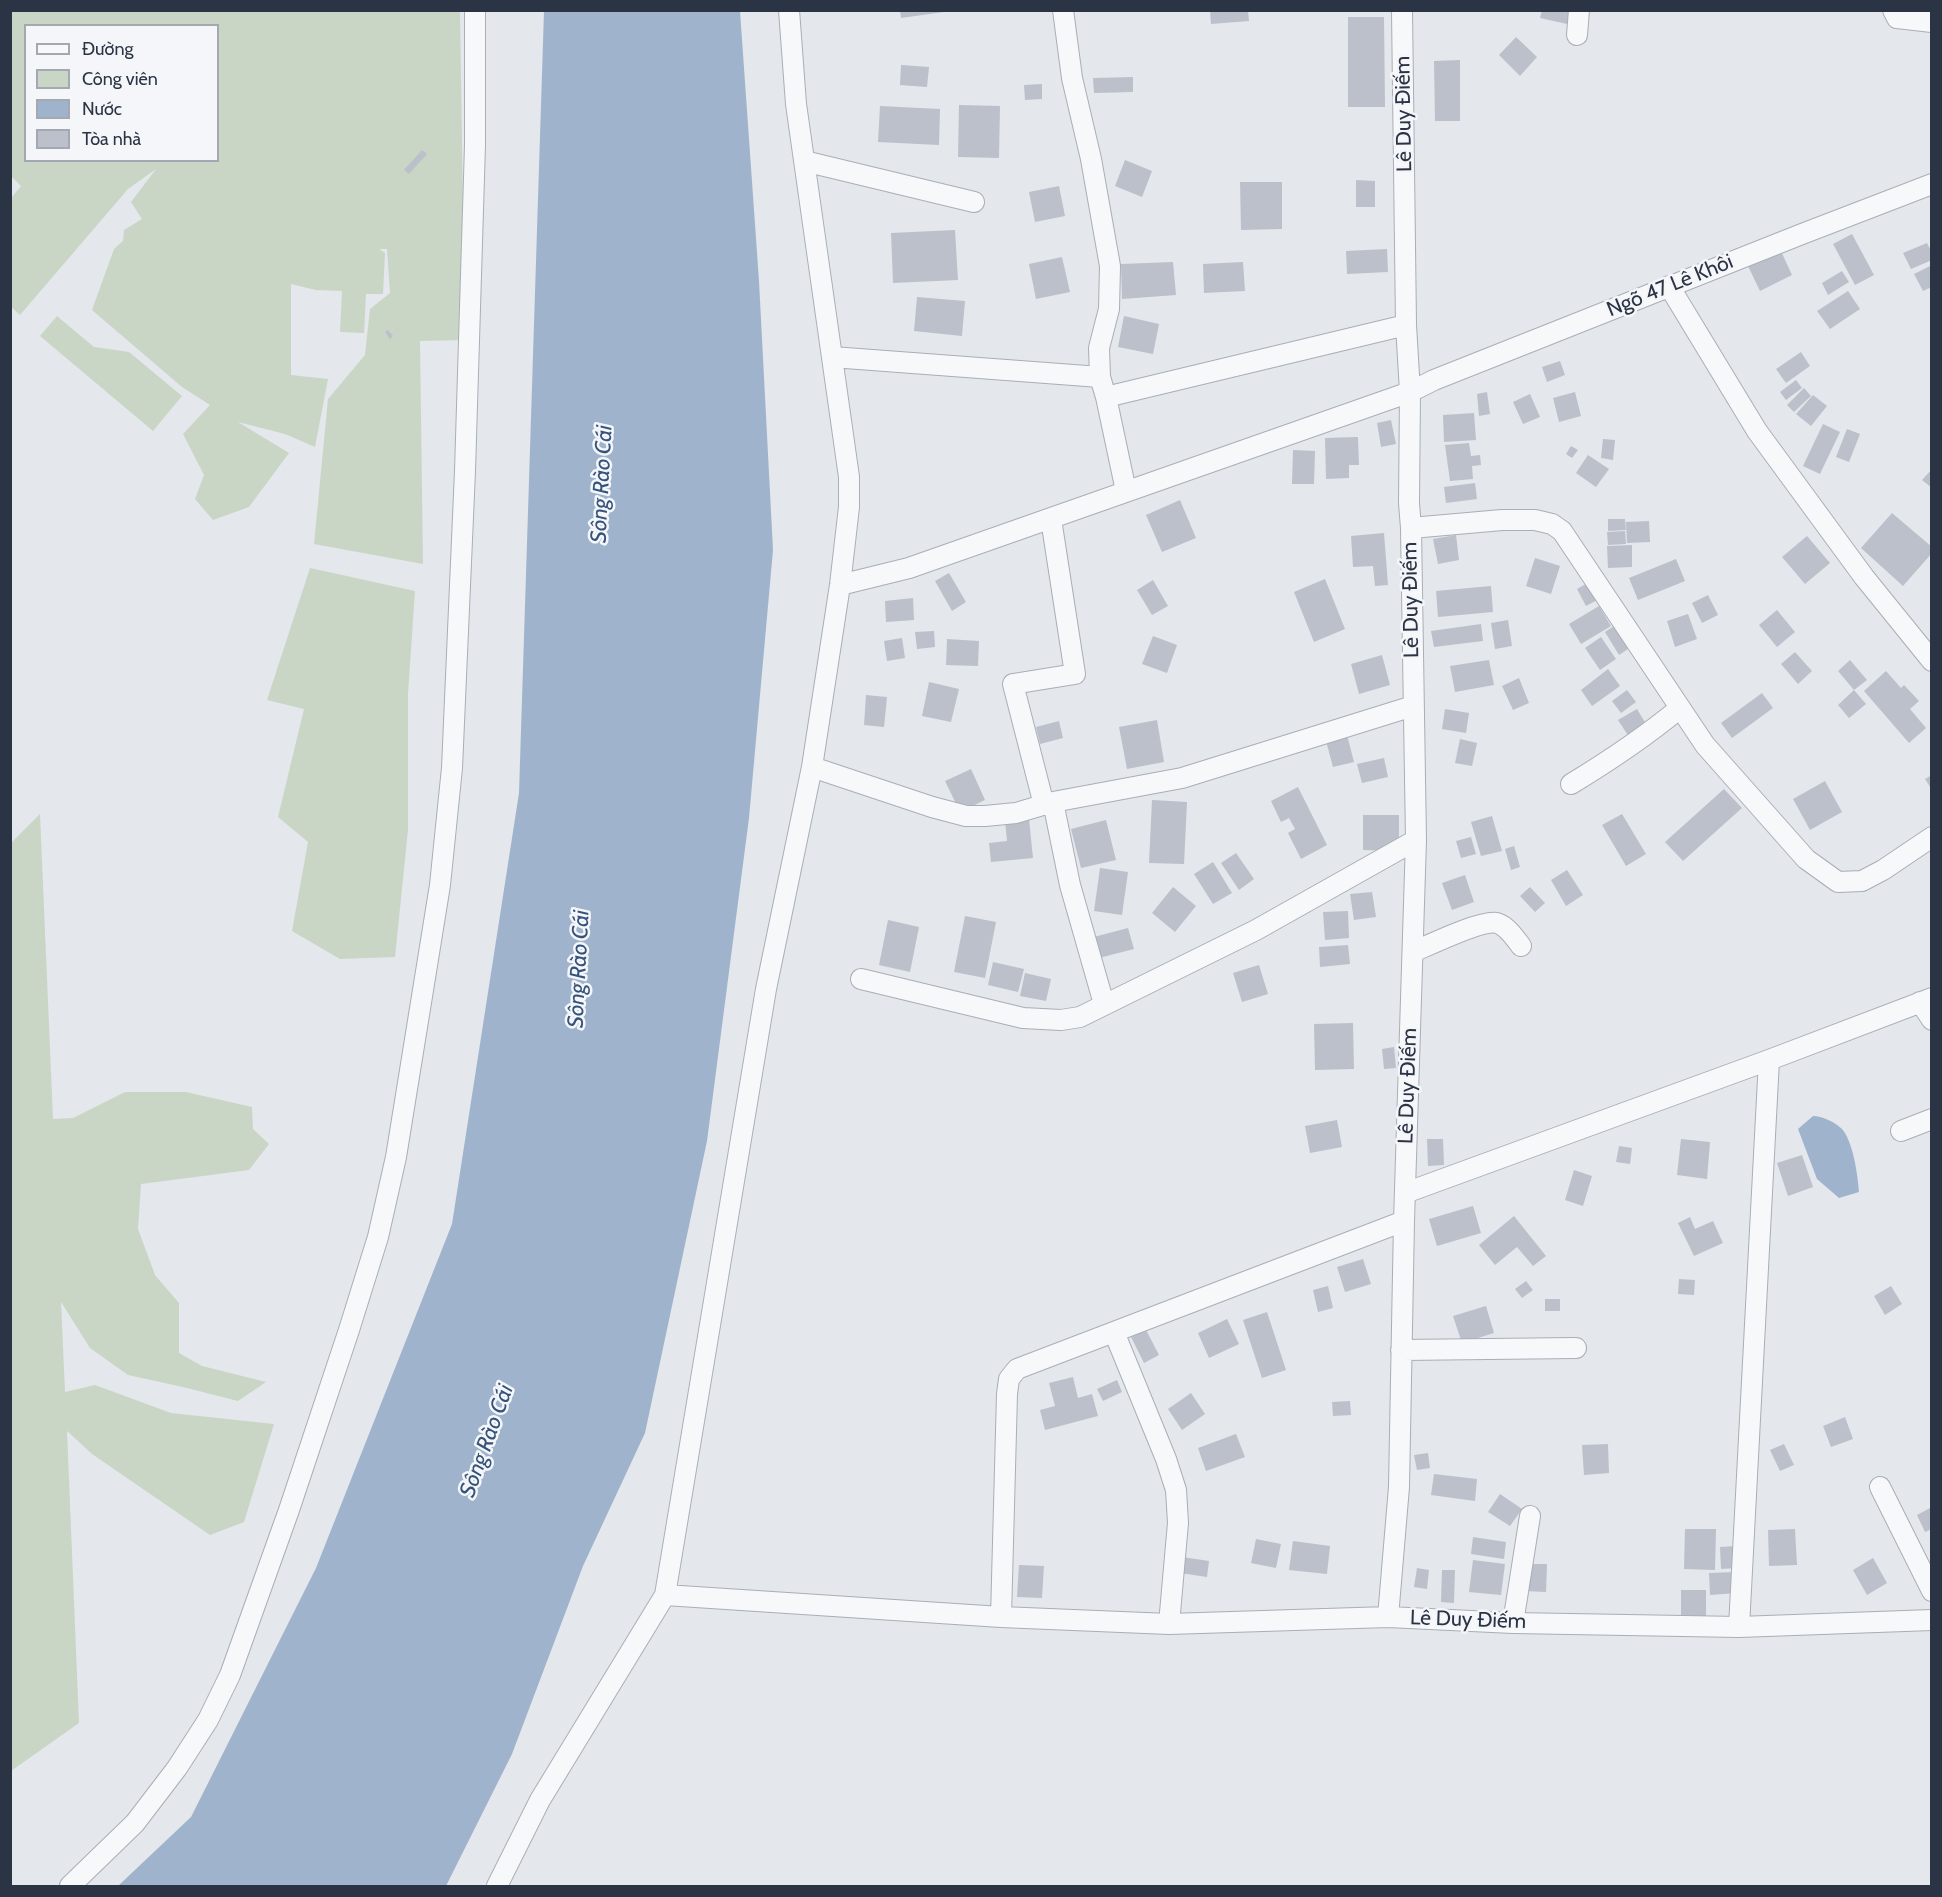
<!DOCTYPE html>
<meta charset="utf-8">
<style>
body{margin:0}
#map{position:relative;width:1942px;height:1897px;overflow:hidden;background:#e4e7ec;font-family:Cabin,sans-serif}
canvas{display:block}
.frame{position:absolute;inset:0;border:12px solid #2b3445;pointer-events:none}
.legend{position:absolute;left:24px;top:24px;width:195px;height:138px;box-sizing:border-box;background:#f4f6f9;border:2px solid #a4a8b1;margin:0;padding:8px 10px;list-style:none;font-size:18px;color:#2b3445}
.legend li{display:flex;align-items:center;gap:12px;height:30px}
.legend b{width:30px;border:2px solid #a4a8b1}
</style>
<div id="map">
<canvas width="1942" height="1897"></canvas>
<div class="frame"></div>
<ul class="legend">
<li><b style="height:8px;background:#f7f8fa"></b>Đường</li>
<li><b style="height:16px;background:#c9d6c5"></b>Công viên</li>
<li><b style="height:16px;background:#9fb4cc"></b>Nước</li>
<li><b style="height:16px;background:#bbc0ca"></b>Tòa nhà</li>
</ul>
</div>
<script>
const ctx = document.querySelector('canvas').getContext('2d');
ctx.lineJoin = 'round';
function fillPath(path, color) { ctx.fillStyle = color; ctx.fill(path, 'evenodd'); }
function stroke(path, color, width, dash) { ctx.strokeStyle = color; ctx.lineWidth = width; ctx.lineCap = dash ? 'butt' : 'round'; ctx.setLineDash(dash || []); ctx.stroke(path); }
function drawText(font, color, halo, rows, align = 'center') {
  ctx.font = font + ' Cabin,sans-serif'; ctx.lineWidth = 5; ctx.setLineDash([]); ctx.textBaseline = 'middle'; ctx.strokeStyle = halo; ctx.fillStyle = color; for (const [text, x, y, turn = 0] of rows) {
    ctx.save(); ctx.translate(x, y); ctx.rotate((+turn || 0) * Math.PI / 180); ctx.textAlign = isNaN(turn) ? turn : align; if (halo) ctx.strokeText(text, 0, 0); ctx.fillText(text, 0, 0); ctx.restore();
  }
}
fillPath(new Path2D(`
 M57,10L460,11L465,340L420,341L423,564L314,544L328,399L365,355L370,309L390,293L387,249H379L385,253L383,294H366L364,333L340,332L342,291L316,290L291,284V375L328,379L315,447L285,434L238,422L289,453L249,507L213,520L195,499L204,475L183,434L210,405L182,387L92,310L114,249L123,241L124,230L142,219L131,202L156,169L128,189L20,315L11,307V198L21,186L11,176V11H56L51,18ZM26,26H218V160H26Z
 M57,316L94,347L129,352L182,396L153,431L40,336Z
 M310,568L415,591L408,694V830L395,957L340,959L292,931L308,842L278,817L304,709L267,700Z
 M40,814L53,1119L73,1118L125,1092H186L252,1107L253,1129L269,1144L249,1170L141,1184L138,1229L155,1275L179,1303V1353L202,1366L266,1382L238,1401L183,1387L128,1375L90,1348L61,1302L65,1392L95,1385L171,1413L274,1424L244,1522L210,1535L92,1454L67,1431L79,1723L11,1771L10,844Z`), '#c9d6c5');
fillPath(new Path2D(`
 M544,11H740L759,281L773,550L749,818L707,1141L645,1433L583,1566L512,1754L446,1886H118L191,1817L316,1568L452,1224L519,793Z
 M1813,1116C1822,1116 1835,1122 1842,1129C1853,1141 1858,1176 1859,1192L1839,1198L1817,1179L1798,1129Z`), '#9fb4cc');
fillPath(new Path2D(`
 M900,10H944V12L901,18Z
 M1210,10H1248L1249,21L1211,24Z
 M1542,10H1570L1567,24L1540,18Z
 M1348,17H1384L1385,107H1348Z
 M1516,37L1537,57L1520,76L1499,55Z
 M1460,60V121H1435L1434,61Z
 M901,65L929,67L927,87L900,85Z
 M1133,77V92L1094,93L1093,78Z
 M1042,84V99L1025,100L1024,85Z
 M959,105L1000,106L999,158L958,157Z
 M880,106L940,109L939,145L878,142Z
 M422,150L427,154L409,174L404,170Z
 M1125,160L1152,171L1142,197L1115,186Z
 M1356,180L1375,181V207H1356Z
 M1240,182H1282V229L1241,230Z
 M1059,186L1065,216L1035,222L1029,192Z
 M955,230L958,280L893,283L891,233Z
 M1852,234L1874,275L1855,285L1833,244Z
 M1927,243L1932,253V260L1911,269L1903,253Z
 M1387,249L1388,272L1347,274L1346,251Z
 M1780,249L1792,275L1760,291L1747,264Z
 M1062,257L1070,292L1036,299L1029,264Z
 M1173,262L1176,295L1122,299L1121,264Z
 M1243,262L1245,291L1204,293L1203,264Z
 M1932,265V287L1923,291L1914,274Z
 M1842,271L1849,282L1828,295L1822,283Z
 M1848,291L1860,309L1830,329L1817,311Z
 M917,297L965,301L962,336L914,331Z
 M1124,316L1159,324L1153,354L1118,347Z
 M388,330L393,336L390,339L385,332Z
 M1801,352L1810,366L1786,383L1776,369Z
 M1560,361L1565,375L1547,382L1542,367Z
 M1796,380L1802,388L1786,400L1780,392Z
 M1804,388L1811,396L1794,412L1787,405Z
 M1487,392L1490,414L1479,416L1477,394Z
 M1575,392L1581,416L1559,422L1553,398Z
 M1530,394L1540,417L1523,424L1513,402Z
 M1813,395L1827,406L1811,426L1796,414Z
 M1474,413L1476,440L1444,442L1443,415Z
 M1391,420L1396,444L1381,447L1377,423Z
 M1823,424L1840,432L1820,474L1803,466Z
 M1847,429L1860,434L1849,462L1836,457Z
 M1358,437L1359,465H1349V478L1326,479L1325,438Z
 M1603,439L1615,440L1613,460L1601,458Z
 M1469,443L1471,456L1480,455L1481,465L1472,466L1473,479L1450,481L1445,445Z
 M1571,446L1578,450L1572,458L1566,454Z
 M1293,450L1315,451L1314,484H1292Z
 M1588,455L1609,469L1596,487L1576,473Z
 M1932,469V488L1922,480Z
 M1475,483L1477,499L1446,503L1444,487Z
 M1180,500L1196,538L1162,552L1146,515Z
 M1892,513L1932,547V553L1903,586L1861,548Z
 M1608,519H1625L1626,530L1608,531Z
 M1649,521L1650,542L1627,543L1626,522Z
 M1625,531L1626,544L1608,545L1607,532Z
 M1384,533L1388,585L1375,586L1373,566L1353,567L1351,536Z
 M1456,535L1459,560L1438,564L1433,539Z
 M1807,536L1830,563L1805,584L1782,557Z
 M1632,545V567L1608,568L1607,546Z
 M1535,558L1560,566L1551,594L1526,586Z
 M1676,559L1685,581L1638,600L1629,578Z
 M949,573L966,602L952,611L935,581Z
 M1325,579L1345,629L1314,642L1294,592Z
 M1153,580L1168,606L1152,615L1137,590Z
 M1591,581L1601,598L1586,606L1577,589Z
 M1491,586L1493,612L1438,617L1436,591Z
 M1708,595L1718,615L1702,623L1692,603Z
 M913,598L914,620L886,622L885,601Z
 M1599,606L1611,626L1581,644L1569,624Z
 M1777,610L1795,632L1777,647L1759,625Z
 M1688,614L1697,639L1675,647L1667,621Z
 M1508,620L1512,646L1495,649L1491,623Z
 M1481,624L1483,641L1434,647L1431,631Z
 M1614,626L1628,649L1619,655L1605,632Z
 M934,631L935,647L917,649L915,632Z
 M1153,636L1177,645L1167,673L1142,664Z
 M1601,637L1616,659L1600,670L1585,648Z
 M902,638L905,658L887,661L884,641Z
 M947,639L979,641L978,666L946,665Z
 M1795,652L1812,671L1798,684L1781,664Z
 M1382,655L1390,685L1359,694L1351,664Z
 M1489,660L1494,685L1455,692L1450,666Z
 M1850,660L1867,680L1854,690L1838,671Z
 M1608,669L1620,686L1592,706L1581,690Z
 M1886,671L1901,688L1904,685L1919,701L1910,709L1926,728L1909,743L1864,691Z
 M1519,678L1529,703L1513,710L1502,686Z
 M929,682L959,689L951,722L922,716Z
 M1627,690L1636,702L1621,713L1612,701Z
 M1854,690L1866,704L1849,718L1838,705Z
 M1762,693L1773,708L1732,738L1721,723Z
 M866,695L887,697L884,727L864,725Z
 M1445,709L1469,713L1466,733L1442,729Z
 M1637,709L1649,729L1631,740L1618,720Z
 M1157,720L1164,762L1127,769L1119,727Z
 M1059,721L1063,738L1040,744L1036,727Z
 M1347,735L1354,762L1333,767L1326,741Z
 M1460,739L1477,743L1472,766L1455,763Z
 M1384,758L1388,777L1362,783L1357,764Z
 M971,769L985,800L960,812L945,781Z
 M1932,775V790L1925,779Z
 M1825,781L1842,812L1810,830L1793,799Z
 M1298,787L1327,845L1301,859L1288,833L1295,829L1289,818L1281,822L1271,801Z
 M1724,789L1742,808L1683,861L1665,842Z
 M1152,800L1187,802L1184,864L1149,863Z
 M1622,814L1646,854L1626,866L1602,825Z
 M1363,815H1399V851L1363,850Z
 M1492,816L1502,851L1481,856L1471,822Z
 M1029,819L1033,858L991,862L989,843L1007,841L1005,821Z
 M1106,820L1116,860L1081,868L1071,829Z
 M1471,837L1476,854L1461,858L1456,841Z
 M1514,846L1520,867L1511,870L1505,849Z
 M1236,853L1254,879L1239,890L1221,863Z
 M1213,862L1232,893L1213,904L1194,874Z
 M1100,868L1128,872L1122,915L1094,911Z
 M1567,870L1583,895L1566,906L1551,880Z
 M1465,875L1474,902L1452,910L1442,883Z
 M1173,887L1196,906L1175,932L1152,913Z
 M1530,887L1545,903L1535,912L1520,896Z
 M1372,892L1376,917L1354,920L1350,894Z
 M1348,911L1349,938L1325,940L1323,912Z
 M965,916L996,922L985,978L954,972Z
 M888,920L919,927L910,972L879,965Z
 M1128,928L1134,949L1095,959L1090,938Z
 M1348,945L1350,964L1320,967L1319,947Z
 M993,962L1024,969L1018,992L988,985Z
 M1259,965L1268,994L1242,1002L1233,973Z
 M1025,973L1051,979L1046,1001L1020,996Z
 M1353,1023L1354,1069L1315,1070L1314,1024Z
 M1394,1047L1396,1068L1384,1069L1382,1049Z
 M1337,1120L1342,1147L1310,1153L1305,1126Z
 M1427,1139H1443L1444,1165L1428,1166Z
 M1681,1139L1710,1142L1707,1179L1677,1175Z
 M1619,1146L1632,1148L1630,1164L1616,1162Z
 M1802,1155L1813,1187L1788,1196L1777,1163Z
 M1574,1170L1592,1176L1583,1206L1565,1200Z
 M1473,1206L1481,1233L1437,1246L1429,1219Z
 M1514,1216L1546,1256L1533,1266L1517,1247L1495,1265L1479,1245Z
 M1690,1217L1695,1229L1713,1221L1723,1243L1694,1256L1678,1223Z
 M1363,1259L1371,1284L1345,1292L1337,1267Z
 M1679,1279L1695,1280L1694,1295L1678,1294Z
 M1526,1281L1533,1290L1522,1298L1515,1289Z
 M1328,1286L1333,1308L1318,1312L1313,1290Z
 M1891,1286L1902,1304L1885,1315L1874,1296Z
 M1545,1299H1560V1311H1545Z
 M1486,1306L1494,1333L1462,1343L1453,1316Z
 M1267,1312L1286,1370L1262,1378L1243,1320Z
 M1227,1319L1239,1344L1209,1358L1198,1333Z
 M1146,1330L1159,1355L1144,1363L1131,1337Z
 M1073,1377L1078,1398L1092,1394L1098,1416L1045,1430L1040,1410L1055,1406L1049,1383Z
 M1117,1380L1122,1392L1103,1401L1097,1389Z
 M1191,1393L1205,1414L1182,1430L1168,1409Z
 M1350,1401L1351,1415L1333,1416L1332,1402Z
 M1845,1417L1853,1439L1831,1447L1823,1426Z
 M1236,1434L1245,1457L1206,1471L1198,1448Z
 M1608,1444L1609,1473L1584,1475L1582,1445Z
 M1784,1444L1794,1465L1780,1471L1770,1450Z
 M1428,1453L1430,1468L1417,1470L1414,1455Z
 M1434,1474L1477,1479L1475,1501L1431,1495Z
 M1500,1494L1522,1509L1510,1526L1488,1512Z
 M1932,1507V1529L1925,1532L1917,1515Z
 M1685,1529H1716L1715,1570L1684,1569Z
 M1795,1529L1797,1565L1769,1566L1768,1530Z
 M1473,1537L1506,1542L1504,1559L1471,1554Z
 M1256,1539L1281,1544L1276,1568L1251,1563Z
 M1293,1541L1330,1546L1327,1574L1289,1570Z
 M1736,1546L1737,1568L1721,1569L1720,1547Z
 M1182,1557L1209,1561L1207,1577L1180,1573Z
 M1873,1558L1887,1583L1867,1595L1853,1570Z
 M1473,1560L1505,1564L1501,1595L1469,1592Z
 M1525,1564H1547L1546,1592L1524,1591Z
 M1019,1565L1044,1566L1042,1598L1017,1597Z
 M1417,1568L1429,1570L1427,1589L1414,1587Z
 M1442,1570H1455L1454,1603L1441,1602Z
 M1736,1572L1737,1593L1710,1595L1709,1573Z
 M1681,1590H1706V1623H1681Z`), '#bbc0ca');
const minor = new Path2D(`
 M1063,10L1072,78L1091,159L1110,266L1109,309L1099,348L1100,377L1106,397L1126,491
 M1402,10L1406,325L1410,392L1409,503L1411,528L1416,840L1404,1221L1399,1487L1388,1617L1513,1623L1739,1627L1932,1620
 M1893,10L1897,18L1932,22
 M1577,35L1579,10
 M804,161L974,202
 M1669,286L1757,431L1864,577L1932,661
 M832,357L1100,377
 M1106,397L1406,325
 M1411,528L1502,520H1535L1552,524L1562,531L1705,745L1806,859L1838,882L1862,881L1883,870L1932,837
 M840,585L909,568L1410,392L1434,380L1802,234L1932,184
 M812,767L932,807L966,816H985L1016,813L1053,802L1182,778L1413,706
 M1571,784C1609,761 1646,736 1680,708
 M1053,802L1070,885L1104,1004
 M1044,805L1013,684L1075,674L1051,519
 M1413,952C1429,945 1483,919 1497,923C1507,926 1515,938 1521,946
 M861,979L1023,1018L1061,1020L1080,1017L1256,930L1416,840
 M1920,1002L1932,1020
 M1901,1131L1932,1119
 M1405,1193L1769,1060L1932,998
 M1114,1332L1166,1459L1176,1490L1178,1523L1169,1624
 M1401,1350L1576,1348
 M1880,1487L1932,1591
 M665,1595L1001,1617L1169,1624L1388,1617
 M1001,1617L1007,1394L1009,1379L1017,1369L1404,1221
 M1513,1623L1530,1516
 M1739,1627L1769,1060
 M70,1886L135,1823L177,1768L208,1720L230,1675L289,1510L349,1330L378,1237L396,1157L440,885L452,768L465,471L475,145V10
 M497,1886L540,1800L665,1595L766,989L812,767L840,585L849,507V477L796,104L789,10`);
stroke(minor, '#a9aeb7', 22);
stroke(minor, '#f7f8fa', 20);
drawText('21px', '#2b3445', '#f4f6f9', [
 ["Lê Duy Điếm",1404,114,-91],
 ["Ngõ 47 Lê Khôi",1670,286,-22],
 ["Lê Duy Điếm",1411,600,-91],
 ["Lê Duy Điếm",1408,1086,-88],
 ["Lê Duy Điếm",1468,1620,2]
]);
drawText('italic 22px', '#34527a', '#f4f6f9', [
 ["Sông Rào Cái",602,484,-87],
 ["Sông Rào Cái",579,969,-87],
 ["Sông Rào Cái",487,1441,-70]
]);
</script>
